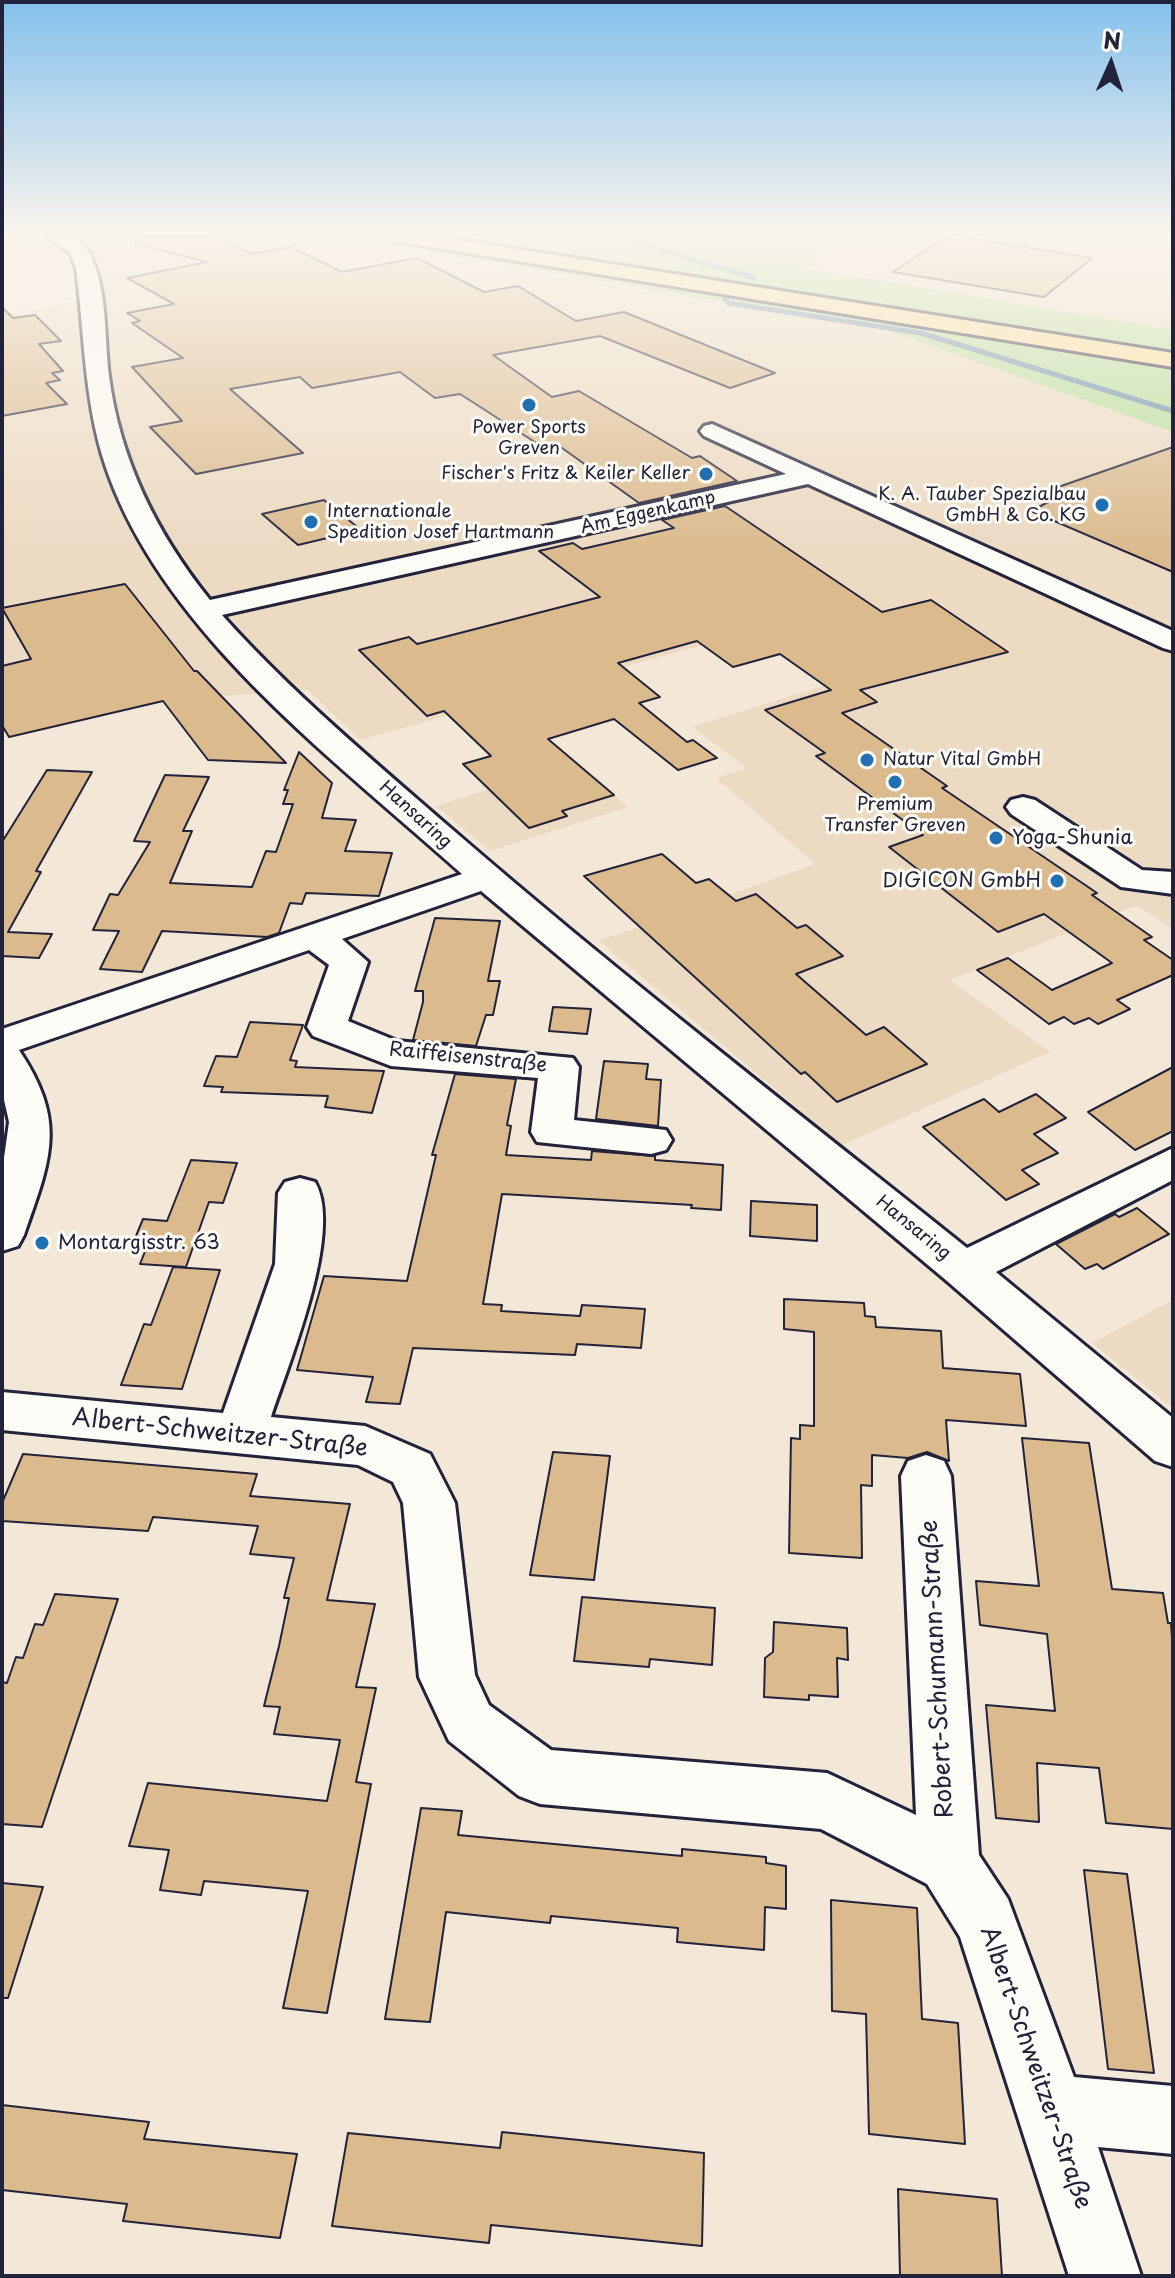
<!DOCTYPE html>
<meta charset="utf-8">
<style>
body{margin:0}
#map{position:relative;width:1175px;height:2278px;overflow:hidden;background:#f3e8d8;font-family:"Playpen Sans",sans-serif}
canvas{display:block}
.frame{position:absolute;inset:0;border:4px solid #22223b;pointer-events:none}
.north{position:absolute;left:1071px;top:24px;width:80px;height:80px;-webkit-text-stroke:6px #fdfcf7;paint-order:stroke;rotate:3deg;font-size:22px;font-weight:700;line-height:32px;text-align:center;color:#22223b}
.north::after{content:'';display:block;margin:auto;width:28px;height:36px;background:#22223b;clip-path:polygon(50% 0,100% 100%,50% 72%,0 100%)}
</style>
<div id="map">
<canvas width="1175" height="2278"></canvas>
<div class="frame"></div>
<div class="north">N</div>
</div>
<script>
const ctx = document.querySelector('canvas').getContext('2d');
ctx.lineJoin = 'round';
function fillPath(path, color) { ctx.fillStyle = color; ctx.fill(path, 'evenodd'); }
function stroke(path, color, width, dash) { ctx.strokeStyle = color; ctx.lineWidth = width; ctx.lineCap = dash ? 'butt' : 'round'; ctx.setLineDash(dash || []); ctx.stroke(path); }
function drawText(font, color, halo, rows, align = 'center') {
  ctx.font = font + ' "Playpen Sans",sans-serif'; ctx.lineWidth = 6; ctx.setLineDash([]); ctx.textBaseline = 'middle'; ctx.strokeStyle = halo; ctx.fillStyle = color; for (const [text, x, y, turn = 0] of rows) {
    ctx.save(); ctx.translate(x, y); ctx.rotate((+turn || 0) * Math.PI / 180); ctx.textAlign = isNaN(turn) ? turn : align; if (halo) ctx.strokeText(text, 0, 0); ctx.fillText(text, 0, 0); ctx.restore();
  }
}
fillPath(new Path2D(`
 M2,235H322L881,328L1173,432V929L1137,905L950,980L1050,1052L842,1145L599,941L815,864L716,778L747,768L692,727L854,676L783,623L360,740L308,690L2,711V315L78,301L74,265L2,275Z
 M541,235H1173V347Z
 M575,762L628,807L490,851L436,806Z
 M1173,1300V1408L1092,1343Z`), '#ecdac2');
fillPath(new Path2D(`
 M322,235H376L1173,365V432L881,328Z
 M421,235H780L723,238L732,248L783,245L800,241L787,236C799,234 818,243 832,243L803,268L1173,330V354L1080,335Z`), '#b7dd99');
stroke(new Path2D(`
 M611,235L754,278
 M725,299L728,303L921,333L1173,411`), '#638ca8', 5);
const building = new Path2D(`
 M137,235H211L252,254L291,247L342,272L417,258L484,292L518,286L576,321L624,312L775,373L730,388L600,336L493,355L552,397L579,391L692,458L700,456L737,481L639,503L555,443L541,446L460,394L435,398L400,372L312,388L300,377L230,389L303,453L196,474L150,427L182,421L132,367L183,358L132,323L140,321L127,313L174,304L127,278L207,262L136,244Z
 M962,237L1092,258L1044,297L893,272L944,238L958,240Z
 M2,307L13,318L35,315L61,341L39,344L63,371L52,373L60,380L46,383L67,404L2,416Z
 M1173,447V572L1031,511L1054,499L1041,493Z
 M324,500L361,530L298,545L262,514Z
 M725,506L882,612L931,600L1008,652L860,690L877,702L842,713L947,786L942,788L1097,893L1092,895L1152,937L1144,940L1173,960V975L1117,1000L1130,1009L1098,1024L1089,1018L1074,1024L1064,1017L1049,1024L977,970L1008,958L1052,990L1112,963L1044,914L998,932L889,847L923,835L816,756L825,753L765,710L831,690L780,654L733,667L697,641L618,663L660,697L639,703L687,742L693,740L717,758L678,770L614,719L548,739L614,795L562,811L567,816L529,828L463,764L491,756L444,711L427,716L359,650L409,637L417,644L600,597L539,551L573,543L582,549L674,528L662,520Z
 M125,584L194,671H197L286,763L208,760L163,701L9,737L2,725V666L31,659L2,608Z
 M299,752L332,783L322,818L356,820L345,851L392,853L379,896L306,893L302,904L290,903L279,933L267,937L162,931L142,972L100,969L119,931L93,930L110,894L118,895L150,842L134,841L165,775L209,777L183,831H192L170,883L252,887L266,851L276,852L293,804H283L288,790H284Z
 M47,770L92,772L36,871L41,872L8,932L52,934L39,958L2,956V842Z
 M662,854L696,883L709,879L736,901L756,894L797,928L806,925L843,956L796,974L866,1035L884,1027L927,1064L837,1102L805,1072L801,1074L584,876Z
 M435,918L500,921L488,981H500L493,1015H486L476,1046L413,1040L423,1002V991H415Z
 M553,1007L591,1009L587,1034L549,1031Z
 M250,1022L303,1025L290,1060L297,1061L295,1067L384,1071L372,1113L325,1107L328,1096L221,1092L223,1087L204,1086L216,1056L237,1057Z
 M604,1061L648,1064L646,1079L661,1080L658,1126L596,1119Z
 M1173,1067V1131L1135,1150L1088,1112Z
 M455,1074L516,1079L507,1125L511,1126L506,1155L591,1160L592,1151L655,1156V1160L723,1165L721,1210L691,1208L692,1205L502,1194L483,1304L502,1305L501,1311L580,1316L582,1305L645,1309L641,1348L577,1344L575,1355L413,1348L400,1404L366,1402L373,1377L297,1370L324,1276L407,1281L436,1155H432Z
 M1036,1094L1066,1118L1034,1134L1058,1153L1022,1170L1039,1184L1006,1200L923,1127L984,1099L999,1112Z
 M191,1160L237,1163L223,1203L209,1202L186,1267L140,1264L146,1249L131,1248L143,1219L167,1221Z
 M751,1201L817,1205V1241L750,1236Z
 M1137,1208L1169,1234L1103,1269L1097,1264L1085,1269L1056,1244L1115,1214L1119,1217Z
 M173,1267L220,1270L182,1389L121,1385L144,1324L151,1325Z
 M784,1299L864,1303L865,1316L875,1317L876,1327L941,1331L943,1368L1020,1374L1026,1426L946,1420L949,1461L927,1452L908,1458L872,1455V1486L861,1485L862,1558L789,1553L791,1438L800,1439V1425L814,1426V1332L784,1329Z
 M1022,1438L1089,1443L1112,1589L1163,1593L1168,1623H1171L1173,1652V1829L1106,1823L1099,1768L1037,1763L1039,1822L996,1818L986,1705L1055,1711L1047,1634L980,1625L976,1581L1039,1586Z
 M553,1452L610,1456L594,1580L530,1575Z
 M23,1454L257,1474L250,1496L350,1504L327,1600L375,1604L356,1687L376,1688L356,1782L371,1784L327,2013L283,2008L308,1891L204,1881L201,1895L160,1890L169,1850L129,1846L148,1783L327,1801L340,1740L274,1734L280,1707L264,1706L279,1646L289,1598H284L294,1558L250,1554L258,1526L153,1517L148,1531L2,1521V1503Z
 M55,1594L118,1599L42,1827L2,1824V1682L7,1683L16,1657L23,1658L35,1624L43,1625Z
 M582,1597L715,1608L712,1665L650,1659L649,1667L574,1661Z
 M774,1622L847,1628L848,1660L837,1658L838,1697L809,1695V1700L764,1697L765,1658L773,1652Z
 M421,1808L462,1811L458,1835L682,1856V1849L766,1857V1863L786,1866V1909L765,1907L764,1950L677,1942L678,1928L551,1916L550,1923L446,1912L430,2022L385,2019Z
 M1084,1870L1127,1874L1154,2073L1108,2069Z
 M2,1883L43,1887L8,1998H2Z
 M831,1900L917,1908L922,2019L958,2023L965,2144L869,2134L866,2014L832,2011Z
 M2,2105L149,2122L144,2139L297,2154L280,2238L123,2221L127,2204L2,2190Z
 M502,2132L704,2153L702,2246L491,2225L489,2243L332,2226L348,2133L500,2148Z
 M898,2189L997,2199L1002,2276H900Z`);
fillPath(building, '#dbbb8e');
stroke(building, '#22223b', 2);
const minor = new Path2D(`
 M45,235C60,234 79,235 88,251C108,285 104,337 109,376C120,461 157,534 210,600L786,474L704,436L700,431L704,426L712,424L1173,631V651L1163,648L808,484L222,615C290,691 369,757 447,825C615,971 792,1108 967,1248L1173,1148V1180L996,1272L1173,1418V1467L1155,1461L947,1281L481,891L342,939L368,962L348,1021L397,1041L573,1058L579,1067L574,1120L666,1130L672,1140L666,1150L651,1154L537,1142L531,1132L538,1078L391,1066L313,1036L307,1027L329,965L309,950L19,1050C67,1122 51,1158 24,1235L18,1246L2,1251V1172L9,1122L2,1091V1029L462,874C334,759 153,626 102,455C84,394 84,330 76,268L70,253Z
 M1023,797L1035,800L1142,870L1173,872V894L1121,887L1011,814L1006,807L1011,800Z
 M300,1178L315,1182C344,1231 288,1365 271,1417L365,1426L430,1454L455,1503L475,1675L489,1705L551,1750L827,1773L916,1815L901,1476L908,1461L926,1455L944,1461L951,1476L979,1855L1008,1899L1074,2077L1173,2086V2154L1098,2147L1141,2276H1069L960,1937L927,1884L821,1829L540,1804L519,1796L449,1741L419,1677L403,1503L393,1482L358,1465L2,1430V1392L223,1413L275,1264L278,1193L285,1182Z`);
const major = new Path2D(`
 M384,235H428L1173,353V367L394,241Z`);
stroke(minor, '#22223b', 6);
stroke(major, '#22223b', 6);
fillPath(minor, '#fdfcf7');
fillPath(major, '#fbdf96');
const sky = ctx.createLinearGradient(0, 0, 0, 554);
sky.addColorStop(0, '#84c0ec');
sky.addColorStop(0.42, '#faf5ed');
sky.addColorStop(1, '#faf5ed00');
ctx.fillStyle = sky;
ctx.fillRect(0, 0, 1175, 554);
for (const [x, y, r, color] of [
 [529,405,8,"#1f6fb2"],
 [706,474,8,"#1f6fb2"],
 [1102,505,8,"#1f6fb2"],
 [311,522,8,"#1f6fb2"],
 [867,760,8,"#1f6fb2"],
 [895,782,8,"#1f6fb2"],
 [996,838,8,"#1f6fb2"],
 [1057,881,8,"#1f6fb2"],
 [42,1243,8,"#1f6fb2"]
]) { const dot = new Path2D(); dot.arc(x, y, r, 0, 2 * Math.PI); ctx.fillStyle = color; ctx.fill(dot); stroke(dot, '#fdfcf7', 3); }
drawText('18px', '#22223b', '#fdfcf7', [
 ["Power Sports",529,428],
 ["Greven",529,449],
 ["Fischer's Fritz & Keiler Keller",690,474,"right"],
 ["K. A. Tauber Spezialbau",1086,495,"right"],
 ["GmbH & Co. KG",1086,516,"right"],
 ["Internationale",327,512,"left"],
 ["Spedition Josef Hartmann",327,533,"left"],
 ["Natur Vital GmbH",883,760,"left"],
 ["Premium",895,805],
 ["Transfer Greven",895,826]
]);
drawText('18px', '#22223b', '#fdfcf7', [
 ["Am Eggenkamp",648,513,-13],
 ["Hansaring",415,815,42],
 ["Hansaring",913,1228,39]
]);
drawText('20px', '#22223b', '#fdfcf7', [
 ["Yoga-Shunia",1012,838],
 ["DIGICON GmbH",1041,881,"right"],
 ["Montargisstr. 63",58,1243]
], 'left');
drawText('20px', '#22223b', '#fdfcf7', [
 ["Raiffeisenstraße",468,1058,6]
]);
drawText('24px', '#22223b', '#fdfcf7', [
 ["Albert-Schweitzer-Straße",220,1434,6],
 ["Robert-Schumann-Straße",938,1669,-93],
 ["Albert-Schweitzer-Straße",1035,2068,71]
]);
</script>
